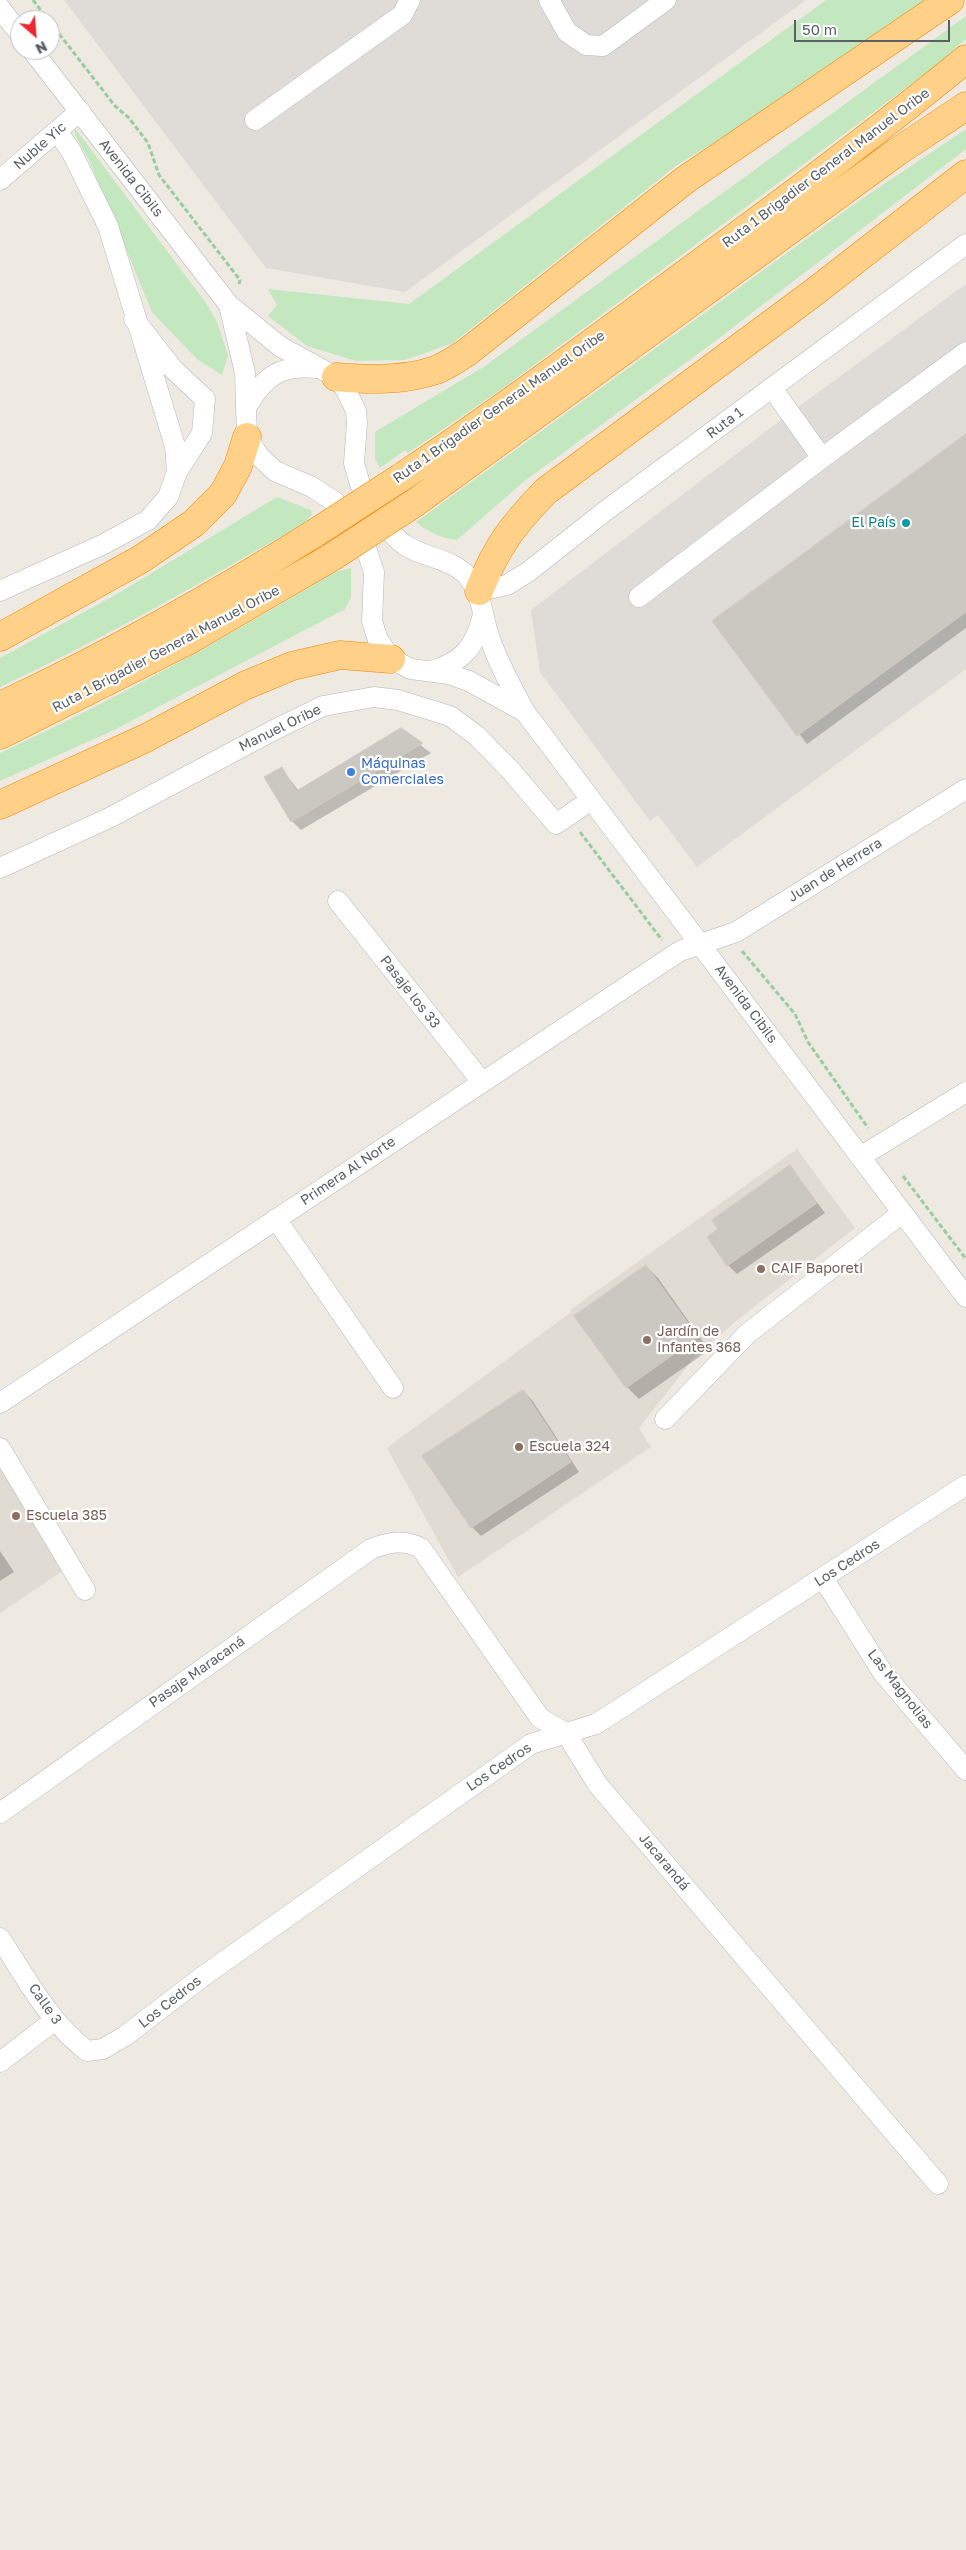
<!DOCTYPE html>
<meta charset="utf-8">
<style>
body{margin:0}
#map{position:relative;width:966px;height:2550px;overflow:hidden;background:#eeeae2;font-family:"Golos Text",sans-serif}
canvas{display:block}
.north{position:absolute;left:10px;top:10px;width:50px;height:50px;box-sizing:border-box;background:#fff;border:1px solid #bdbfc1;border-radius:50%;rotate:153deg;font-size:14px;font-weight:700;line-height:20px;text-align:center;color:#5b6064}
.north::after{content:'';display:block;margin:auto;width:18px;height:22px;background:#ef2731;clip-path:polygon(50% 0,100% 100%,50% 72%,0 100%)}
.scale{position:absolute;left:794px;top:20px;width:156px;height:22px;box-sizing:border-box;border:2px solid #5b6064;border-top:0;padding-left:6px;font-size:15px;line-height:18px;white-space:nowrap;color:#5b6064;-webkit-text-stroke:4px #fff;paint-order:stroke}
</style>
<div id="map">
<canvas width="966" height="2550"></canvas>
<div class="north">N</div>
<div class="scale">50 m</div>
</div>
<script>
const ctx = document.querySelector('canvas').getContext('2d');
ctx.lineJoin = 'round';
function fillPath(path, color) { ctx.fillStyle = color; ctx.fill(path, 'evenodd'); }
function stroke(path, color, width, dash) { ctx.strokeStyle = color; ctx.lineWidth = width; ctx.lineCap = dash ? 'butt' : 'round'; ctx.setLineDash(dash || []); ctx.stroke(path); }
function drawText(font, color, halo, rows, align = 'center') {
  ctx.font = font + ' "Golos Text",sans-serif'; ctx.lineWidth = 4.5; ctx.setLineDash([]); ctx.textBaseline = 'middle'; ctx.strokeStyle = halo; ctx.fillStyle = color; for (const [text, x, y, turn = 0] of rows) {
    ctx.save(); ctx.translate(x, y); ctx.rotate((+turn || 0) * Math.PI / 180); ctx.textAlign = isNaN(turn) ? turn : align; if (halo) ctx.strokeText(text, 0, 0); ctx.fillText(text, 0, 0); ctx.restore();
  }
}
fillPath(new Path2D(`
 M64,0H806L405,292L266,268Z
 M966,284V669L697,867L658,815L650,821L540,672L531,610L790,413Z`), '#dfdcd7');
fillPath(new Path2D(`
 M797,1149L855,1228L735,1322L694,1358L639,1428L651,1447L458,1577L387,1448L571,1312L570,1310Z
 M0,1463L64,1570L0,1613Z`), '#e0dbd3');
fillPath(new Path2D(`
 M826,0H934L738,128L677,165L453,343L405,360L356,361L307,346L268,316L277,305L268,289L409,304Z
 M966,16V39L934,67L502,389L408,453L405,450L380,468L375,459V432L485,366Z
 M75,128L206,303L217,322L228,356L222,375L197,359L152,312L89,160L75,135Z
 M966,129V149L714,342L522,483L457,540C442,539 427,531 416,522L856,203Z
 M277,497L311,510L312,515L304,523C204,581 105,638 0,687V658L117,594Z
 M351,568V598L345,609L114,730L0,781V753C116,699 226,638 335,572Z`), '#c3e7be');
fillPath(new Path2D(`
 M966,436V628L807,744L714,621Z
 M401,730L431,753L301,830L292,821L281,768L299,791Z
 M790,1166L825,1213L737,1274L728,1265L720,1229Z
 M646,1266L658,1278L709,1350L639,1399L627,1387L576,1316Z
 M523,1391L532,1400L579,1472L481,1536L472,1527Z
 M0,1551L14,1572L0,1581Z`), '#0003');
const building = new Path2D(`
 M966,434V612L797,736L712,621Z
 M401,728L423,743L291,822L264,777L282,767L296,791Z
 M790,1165L817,1203L727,1266L707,1237L718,1229L712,1220Z
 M646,1265L698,1337L626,1388L574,1316Z
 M523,1390L571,1462L471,1528L422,1456Z`);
fillPath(building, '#cbc7c1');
stroke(building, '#d3cbc0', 1);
const minor = new Path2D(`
 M549,0L567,32L586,45L603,46L666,0
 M0,8L20,34
 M32,50L229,305L281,347L336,377L346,390L356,411L357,423L354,463L360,484C373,503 385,532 405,545C426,559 453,558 469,578C483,596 482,618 490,639C499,665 512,688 525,712L966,1297
 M255,120L402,15L410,0
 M57,131L71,151L108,226L175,446L177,472
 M0,180L80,111
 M229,305L245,373L247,437L259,456L275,471L312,487L335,502L364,542L374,572L372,621L378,640L391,659L411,669L449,674L469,681L525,712
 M772,388L822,458
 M247,406C265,375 281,365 317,368
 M0,591L104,544L148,520L168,497L177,472L202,433L205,399L172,368L134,319
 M479,591L507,585L528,572L604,512L966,244
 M639,597L822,458L966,352
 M431,671C463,662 475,647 483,615
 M0,868L111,817L272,731L323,706L374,697L398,700L450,716L477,736L512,772L556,824L591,800
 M338,901L482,1082
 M860,1157L966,1092
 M276,1219L393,1388
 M0,1403L680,951L736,932L966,789
 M665,1419L747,1334L902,1213
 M0,1448L85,1590
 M823,1578L883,1673L966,1770
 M0,1813L371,1549C389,1542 404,1539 421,1548L540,1718L566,1733L598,1785L938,2184
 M0,1938C26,1978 49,2022 87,2051L103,2049L125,2036L202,1977L531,1744L596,1724L966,1485
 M0,2062L55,2020`);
const highway = new Path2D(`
 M336,377C368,380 404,381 436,370C446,366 456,359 466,353L685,180L950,0
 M400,478C495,415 586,347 677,280C775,208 872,136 966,59
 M416,502L897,152L966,106
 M479,591C496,547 513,525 546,491L813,293L966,174
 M0,637L141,559L194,523L223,494L238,466L247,437
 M0,706C109,655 213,597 315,533
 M0,735L189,640L332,557
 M0,805L146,738L244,686L292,666L340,655L391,659`);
stroke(minor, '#b3b6ba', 21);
stroke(highway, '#f08600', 29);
stroke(new Path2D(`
 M33,0L48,20
 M50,22L115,106L129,118L148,143L159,175L240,280L239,284
 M580,832L662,940
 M742,951L795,1014L808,1042L868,1128
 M903,1176L966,1259`), '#99cda1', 3, [5, 2.5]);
stroke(minor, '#fff', 20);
stroke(highway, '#ffd188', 28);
const highwayBridge = new Path2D(`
 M315,533L400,478
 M332,557L416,502`);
stroke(highwayBridge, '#f08600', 29, []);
stroke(highwayBridge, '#ffd188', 28);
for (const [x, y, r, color] of [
 [906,523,5,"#0f9aa8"],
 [351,772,5,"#3f7fe0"],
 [761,1269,5,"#8d6e63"],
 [647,1340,5,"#8d6e63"],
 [519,1447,5,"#8d6e63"],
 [16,1516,5,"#8d6e63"]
]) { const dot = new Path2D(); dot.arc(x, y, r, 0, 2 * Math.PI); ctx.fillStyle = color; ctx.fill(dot); stroke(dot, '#fff', 2); }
drawText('14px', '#5b6064', '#fff', [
 ["Nuble Yic",40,146,-41],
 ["Ruta 1 Brigadier General Manuel Oribe",826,168,-37],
 ["Avenida Cibils",131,178,52],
 ["Ruta 1 Brigadier General Manuel Oribe",499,407,-35],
 ["Ruta 1",725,423,-37],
 ["Ruta 1 Brigadier General Manuel Oribe",166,649,-28],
 ["Manuel Oribe",280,728,-26],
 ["Juan de Herrera",835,870,-32],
 ["Pasaje los 33",410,992,52],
 ["Avenida Cibils",746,1004,53],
 ["Primera Al Norte",348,1171,-34],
 ["Los Cedros",847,1563,-33],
 ["Pasaje Maracaná",197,1672,-35],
 ["Las Magnolias",900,1689,52],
 ["Los Cedros",499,1767,-34],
 ["Jacarandá",664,1862,50],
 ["Los Cedros",170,2002,-38],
 ["Calle 3",45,2004,55]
]);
drawText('14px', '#0d838f', '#fff', [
 ["El País",896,523]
], 'right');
drawText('14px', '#366cbe', '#fff', [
 ["Máquinas",361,764],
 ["Comerciales",361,780]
], 'left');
drawText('14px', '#785e54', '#fff', [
 ["CAIF Baporeti",771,1269],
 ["Jardín de",657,1332],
 ["Infantes 368",657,1348],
 ["Escuela 324",529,1447],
 ["Escuela 385",26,1516]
], 'left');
</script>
